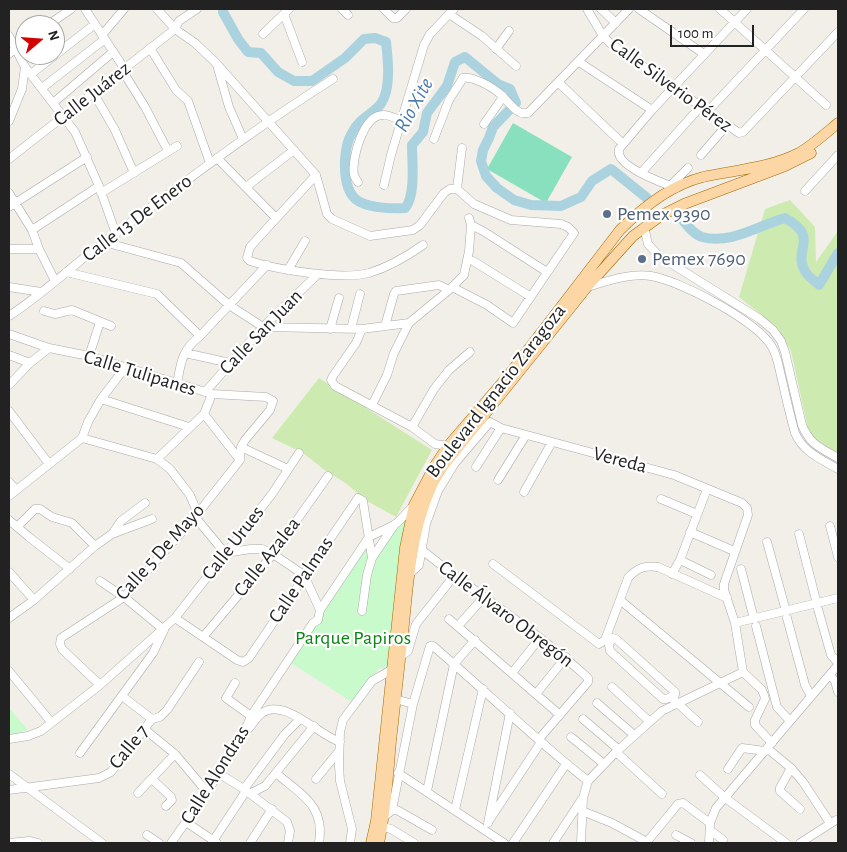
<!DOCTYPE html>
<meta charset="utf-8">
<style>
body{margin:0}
#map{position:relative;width:847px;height:852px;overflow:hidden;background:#f2efe9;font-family:"Alegreya Sans",sans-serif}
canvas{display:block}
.frame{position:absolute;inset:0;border:10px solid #222;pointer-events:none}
.north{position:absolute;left:15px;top:15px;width:50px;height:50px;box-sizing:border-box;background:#fff;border:1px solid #a7a7a7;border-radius:50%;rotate:72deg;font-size:14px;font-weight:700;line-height:20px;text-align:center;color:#222}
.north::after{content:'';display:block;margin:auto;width:18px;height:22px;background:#d40000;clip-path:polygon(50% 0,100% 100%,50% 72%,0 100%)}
.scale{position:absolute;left:670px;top:25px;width:84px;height:22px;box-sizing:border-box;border:2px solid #222;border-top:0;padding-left:6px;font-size:15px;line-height:18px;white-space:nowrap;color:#222;-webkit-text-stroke:4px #fff;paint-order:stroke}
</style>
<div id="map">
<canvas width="847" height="852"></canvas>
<div class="frame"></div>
<div class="north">N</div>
<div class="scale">100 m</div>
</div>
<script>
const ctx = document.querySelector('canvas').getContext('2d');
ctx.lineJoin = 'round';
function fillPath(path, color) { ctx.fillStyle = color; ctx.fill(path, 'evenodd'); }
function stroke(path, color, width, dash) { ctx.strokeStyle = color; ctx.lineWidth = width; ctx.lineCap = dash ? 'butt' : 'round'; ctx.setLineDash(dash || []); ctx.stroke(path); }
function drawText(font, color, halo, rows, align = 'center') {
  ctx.font = font + ' "Alegreya Sans",sans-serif'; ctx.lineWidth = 4.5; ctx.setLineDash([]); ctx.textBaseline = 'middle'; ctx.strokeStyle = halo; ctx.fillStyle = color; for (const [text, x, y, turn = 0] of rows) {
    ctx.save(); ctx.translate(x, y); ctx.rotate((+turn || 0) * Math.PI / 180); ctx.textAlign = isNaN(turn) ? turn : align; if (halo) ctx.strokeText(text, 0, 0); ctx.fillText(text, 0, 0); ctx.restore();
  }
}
fillPath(new Path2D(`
 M790,200L815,227L816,262L838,231V454L814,438L808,429L791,351L778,328L739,297L765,209Z
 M319,378L432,450L396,517L367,501L344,482L327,472L303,453L272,438Z`), '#cdebb0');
fillPath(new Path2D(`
 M407,516L391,670L379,668L355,704L288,661L370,541L372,557Z
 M9,708L28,730L9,735Z`), '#c8facc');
fillPath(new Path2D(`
 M513,123L572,157L546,203L487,169Z`), '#88e0be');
stroke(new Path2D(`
 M223,9V12L238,39L248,52L261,53L278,72L294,81H312L345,58L364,39L375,38L386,42C388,59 391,87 382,102C377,111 366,115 359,123C356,126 353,131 351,135C342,151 341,193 360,202C372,208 392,209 405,208C416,196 412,161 412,145L423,132L427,113L447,86L455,62L465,57L498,84L510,89L516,103L493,127L489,138L483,150L481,161L486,176L497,188L514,200L531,205L561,206L581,197L592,181L611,169L647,198
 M677,213C684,221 692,234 702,237C731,245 759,225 785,218C821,238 792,249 805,271C807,276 815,281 819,285L838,253`), '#aad3df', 10);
const minor = new Path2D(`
 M85,9L124,68
 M157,9L175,29L195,43L216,63L316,175L327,214L332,219L370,236L413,230L420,225L444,193L450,189H457
 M342,9L348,15
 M384,9L393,18H397L406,9
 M587,9L603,36L610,43L739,133L743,132L838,32
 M601,9L616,23
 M639,9L704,54
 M720,9L826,105
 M284,14L302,62
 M449,14L482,36L516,66
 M48,25L71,9
 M263,34L289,9
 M102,35L124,9
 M9,36L25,67L75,132L99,186L116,234
 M150,48L176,90L188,101L210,163
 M496,49L509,31
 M9,54L25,41
 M579,62L652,110
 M217,65L229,107L243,139
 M122,70L145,107L168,151
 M31,74L95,24
 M559,83L623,144
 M42,88L105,39
 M93,92L115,130L134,173
 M53,103L113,52
 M708,111L804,9
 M9,121L22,89L25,67
 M484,124L503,97
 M434,139L449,100L463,78C473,76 492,87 499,93C508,100 516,116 528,113L629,9
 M701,155L727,125
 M217,158L276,218
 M9,159L175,29L179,21L197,9
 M641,173L701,106
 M316,175L250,247L247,258L250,261C278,270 341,280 369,273C389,267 406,257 423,245
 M358,182C357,181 354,176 354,175C351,160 363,115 383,115C388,114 396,119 402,121
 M384,185L391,155L424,45L430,34L454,9
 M670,186L688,168
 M246,187L294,150
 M676,188C663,183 614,166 619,149L652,110L747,9
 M457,189L462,148
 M805,191L838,155
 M9,193L32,230L39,249L55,281
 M101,193L177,146
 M9,207L87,157
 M471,225L483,231L547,272
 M644,227L648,244L659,256L760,319L773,330L781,341L785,352L802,425C810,445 821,448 838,458
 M32,230L99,186
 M104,242L181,263L229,305L263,327L362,329L409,323
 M9,249H39
 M473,261L531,297
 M288,270L305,241
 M66,272L157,294L200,336
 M9,287L41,292
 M452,287L487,305L513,323L574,233L568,227L561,224L511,220L474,204L457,189
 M587,287C608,281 629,273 651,276C681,281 757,321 772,347C778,357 779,369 782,380C786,398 790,415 795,433C803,452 821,459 838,469
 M44,311L55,314L72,310L111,326
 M9,316C43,294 72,266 104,242C180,186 253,129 333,79
 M385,326L394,294L396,291L439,285L449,290
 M330,329L339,298
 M351,329L360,294
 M362,329L356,343L333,376L331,380L335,386L412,427L435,444L448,446
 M9,334L49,348L89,356L212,394L266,397L273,401L270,410L245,440L241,447L240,460L195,517L124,597L61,638L60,644L62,649L100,685
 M185,353L230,363
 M9,355L30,363
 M89,356L100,322
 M177,384C181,363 181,351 200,336L267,265
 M9,385L30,363L49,348
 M205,392L263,327L318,274
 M101,399L189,427
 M372,405L387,375L394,353L409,323L449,290L464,275L469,251L471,225L469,218
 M9,411L49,464
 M204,414L240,460
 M412,427L434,389L449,370L470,352
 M82,438L157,459L170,469L190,495L197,512
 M241,447L288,469
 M157,459L204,414L212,394
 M476,467L501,428
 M498,480L526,435
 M9,482L16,490
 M524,492L552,442
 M9,496L82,438L88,422L101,399L125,368
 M661,499L697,514
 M195,517L225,553L251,549H262L273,554L304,575L320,610
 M9,520L29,537L70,569
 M830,526L838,557
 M17,527L35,509H40L52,517L72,523L95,546
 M690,532L734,551
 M112,534L121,521L145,503
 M799,534L817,604
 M767,542L786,611
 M422,550C476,594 536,630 588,678V682L539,739
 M372,558L395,524
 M680,560L711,575
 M493,564L599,644L605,640L628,578C637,568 645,565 658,567L727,598
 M741,569L754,619
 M9,572L34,600
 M672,574L680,560L707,489
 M408,576L419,565L426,524L438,491L455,463L490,422L501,428L674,475L742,503L747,508L748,515L724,584V590L735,623L743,672
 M620,600L749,707
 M818,609L831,655L838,663
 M9,618L34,600L95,546L112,534L152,519
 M175,618L237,660L243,662L249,658L358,498L363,501L372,558L367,575L362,611
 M787,618L805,685L811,696
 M449,619L560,715
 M735,623L838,598
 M458,626L484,597
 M756,626L777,707L790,721
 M203,637L273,554L328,476
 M612,638L616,639L675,692V695L666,699H663L610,651L609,645Z
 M400,657L408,651L416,624L454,576
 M9,671L51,722
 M743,672L762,690L764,695L765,699L755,720V725L772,743
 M512,673L540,638
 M830,675L835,681L838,692
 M235,683L226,698L251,716
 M612,687L649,721
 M536,694L566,657
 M122,696L152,719
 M395,699L413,704
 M674,700L698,722
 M597,703L634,735
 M152,719L160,717L167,710L199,662
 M583,719L618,749
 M143,728L175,754L207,792
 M249,728C254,723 257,716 262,713C284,697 320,736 340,742
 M571,737L604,764
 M9,739L28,736L41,731L100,685L175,618L272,494L299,453
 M768,749L791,768L803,782L830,823
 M616,752L662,794
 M80,753L153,653L164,630L124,597L100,581
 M791,768L780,788V791L800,809
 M728,769L742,748L765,751
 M218,773L244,789L287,822L290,831L288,843
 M398,773L504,843
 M9,774L102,843
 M277,774C303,796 325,806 319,843
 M700,775L724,797L786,843
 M152,779L171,797L172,800L166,806
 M316,779L339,751
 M244,789L285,734L300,719
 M9,790L99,778L111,772L152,719
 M427,791L454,664L475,640
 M138,793L175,754
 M251,793L265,786L314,726
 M392,810H397L432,830
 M455,810L483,689
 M582,811L612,823L647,842
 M384,817L392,810L413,704L430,646H433C485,690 534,739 588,781
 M490,819L541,742
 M186,822L217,843
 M488,823L510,713
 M383,827L391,829L414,843
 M710,830L723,840
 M147,835L159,843
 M676,835L691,843
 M213,841L246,791
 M9,843L29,841L38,843
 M171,843L207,792L243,735L251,716L313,623L318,620L320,610L369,537L396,524L414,505
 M250,843L272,809
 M350,843L352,829L340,781L339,766L340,732L343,720L372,681L391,670
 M513,843L566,764
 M553,843L582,799
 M581,843L583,798L588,781L616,752L662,711L743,672
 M646,843L678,804L683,803L710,823
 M709,843L710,823L716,808L838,665
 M800,843L836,820`);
const major = new Path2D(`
 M371,843L376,821L405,548L414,505L434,467L448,446L507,377L620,230C643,207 671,185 703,177C735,170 770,168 799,153C813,145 826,133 838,123
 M379,843C386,810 388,775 391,741C395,702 400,663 404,624C409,571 413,517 440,470L587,287L633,236L662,215L684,204L785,166L811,153`);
stroke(minor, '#a9a9a9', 9);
stroke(major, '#a06b00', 11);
stroke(minor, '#fff', 8);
stroke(major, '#fcd6a4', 10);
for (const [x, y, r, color] of [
 [607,214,5,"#5c6f8a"],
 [642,259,5,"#5c6f8a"]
]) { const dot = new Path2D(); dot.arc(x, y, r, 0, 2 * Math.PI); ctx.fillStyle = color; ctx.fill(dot); stroke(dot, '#fff', 2); }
drawText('20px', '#222', '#fff', [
 ["Calle Silverio Pérez",671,85,36],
 ["Calle Juárez",92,94,-38],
 ["Calle 13 De Enero",137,218,-37],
 ["Calle San Juan",261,332,-46],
 ["Calle Tulipanes",140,373,17],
 ["Boulevard Ignacio Zaragoza",496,391,-52],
 ["Vereda",620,460,15],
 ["Calle Urues",233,543,-52],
 ["Calle 5 De Mayo",160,552,-48],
 ["Calle Azalea",267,557,-52],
 ["Calle Palmas",301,580,-56],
 ["Calle Álvaro Obregón",506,614,37],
 ["Calle 7",129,747,-51],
 ["Calle Alondras",215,775,-58]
]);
drawText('20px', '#4e5e75', '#fff', [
 ["Pemex 9390",617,214],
 ["Pemex 7690",652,259]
], 'left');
drawText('20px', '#0c8416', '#fff', [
 ["Parque Papiros",353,638]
]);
drawText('italic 21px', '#4a7aab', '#fff', [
 ["Rio Xite",414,105,-61]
]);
</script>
